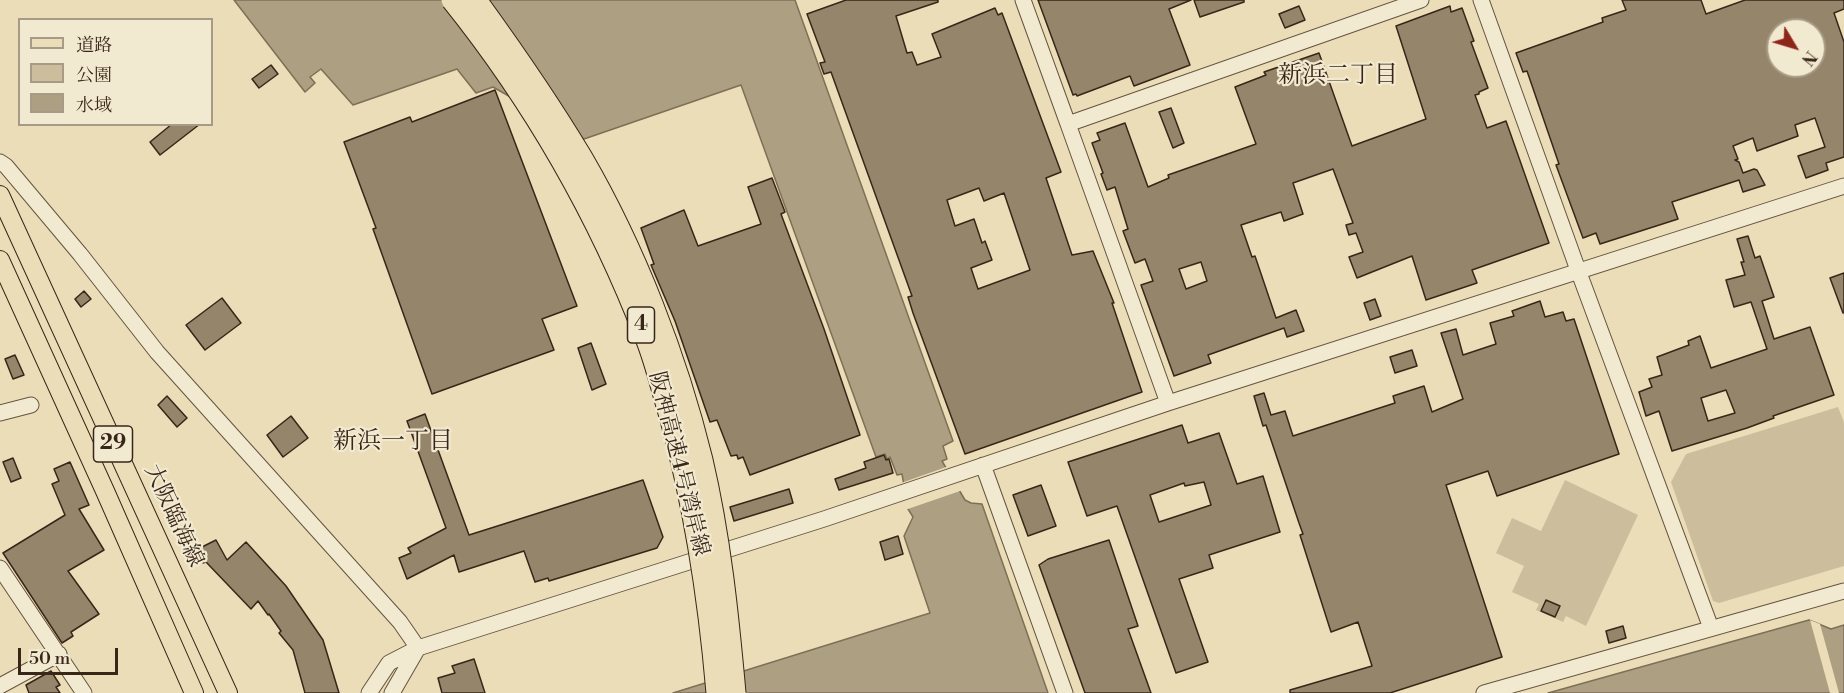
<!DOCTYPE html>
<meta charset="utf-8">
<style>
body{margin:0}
#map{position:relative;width:1844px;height:693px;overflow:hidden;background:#eaddb7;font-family:"Libre Bodoni","Noto Serif JP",serif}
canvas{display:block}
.legend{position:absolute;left:18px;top:18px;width:195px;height:108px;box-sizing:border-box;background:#f1e9d0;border:2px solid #a79b87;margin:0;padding:8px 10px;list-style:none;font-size:18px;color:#382619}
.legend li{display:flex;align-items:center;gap:12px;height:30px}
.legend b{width:30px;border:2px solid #a79b87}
.north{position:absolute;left:1766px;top:18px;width:60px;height:60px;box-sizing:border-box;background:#f1e9d0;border:2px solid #a79b87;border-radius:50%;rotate:128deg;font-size:16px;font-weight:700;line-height:24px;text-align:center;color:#382619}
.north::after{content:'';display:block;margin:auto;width:21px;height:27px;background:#8f2418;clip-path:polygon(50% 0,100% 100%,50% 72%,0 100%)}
.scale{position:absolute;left:18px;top:648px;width:100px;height:27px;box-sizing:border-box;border:3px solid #382619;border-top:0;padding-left:8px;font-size:18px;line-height:21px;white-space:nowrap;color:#382619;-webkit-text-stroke:4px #f1e9d0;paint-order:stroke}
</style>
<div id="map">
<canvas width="1844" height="693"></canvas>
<ul class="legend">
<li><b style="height:8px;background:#eaddb7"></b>道路</li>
<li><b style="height:16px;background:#ccbe9c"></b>公園</li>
<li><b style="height:16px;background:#ad9f81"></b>水域</li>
</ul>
<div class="north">N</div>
<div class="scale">50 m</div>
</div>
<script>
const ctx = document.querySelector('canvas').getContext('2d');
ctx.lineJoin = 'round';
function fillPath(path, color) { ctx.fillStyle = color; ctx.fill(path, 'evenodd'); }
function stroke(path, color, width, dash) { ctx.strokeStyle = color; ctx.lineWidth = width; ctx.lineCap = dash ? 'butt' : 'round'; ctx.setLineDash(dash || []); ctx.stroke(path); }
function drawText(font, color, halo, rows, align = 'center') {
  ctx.font = font + ' "Libre Bodoni","Noto Serif JP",serif'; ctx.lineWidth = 4.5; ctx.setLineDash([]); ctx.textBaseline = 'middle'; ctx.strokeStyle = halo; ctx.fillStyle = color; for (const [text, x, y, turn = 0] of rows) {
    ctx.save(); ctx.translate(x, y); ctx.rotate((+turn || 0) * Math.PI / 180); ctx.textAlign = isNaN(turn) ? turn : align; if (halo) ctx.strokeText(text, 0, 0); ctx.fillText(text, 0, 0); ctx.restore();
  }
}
fillPath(new Path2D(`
 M1838,407L1844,422V566L1719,603L1713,601L1671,482L1686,454Z
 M1565,480L1638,515L1586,626L1566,616L1563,622L1536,610L1539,604L1512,592L1524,566L1496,553L1512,518L1541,531Z`), '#ccbe9c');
const water = new Path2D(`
 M234,0H795L953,441L943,446L947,459L942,461L965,500L971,503L982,504L1048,693H673L930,613L904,536L913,517L908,509L902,474L897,475L890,457L887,459L885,454L876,457L741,85L584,139L493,87L476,93L457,69L353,105L321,69L310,77L315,83L305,92Z
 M1809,620L1831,629L1844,625V693H1548Z`);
fillPath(water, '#ad9f81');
stroke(water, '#7e6f57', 1.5);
fillPath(new Path2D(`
 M949,466L963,490L905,510L901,483Z
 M1810,620L1820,624L1839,693H1830Z`), '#eaddb7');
const building = new Path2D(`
 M846,0H938V2L896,16L907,53L912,52L917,65L941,57L932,34L995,8L998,15L1002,13L1061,172L1046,178L1072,255L1093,251L1114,303H1112L1142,392L965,454L913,313L908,297L912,296L831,72L824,74L820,63L825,62L807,14ZM979,188L984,201L1004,193L1030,270L978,289L971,268L992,260L985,241L982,243L974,219L955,226L947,200Z
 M1038,0H1191L1169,9L1190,65L1134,86L1130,76L1077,96L1076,94L1073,95Z
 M1194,0H1244V2L1200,17Z
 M1622,0H1701L1706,14L1745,0H1844V9L1834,13L1844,42V157L1826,163L1828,170L1806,178L1798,156L1825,147L1815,118L1795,125L1798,136L1757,151L1753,138L1733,146L1738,159L1735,160L1739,162L1743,173L1754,169L1757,170L1765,185L1743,192L1739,180L1672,202L1678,219L1600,244L1596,233L1583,238L1556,165L1559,164L1527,71L1523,72L1516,53L1603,22L1602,18L1626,10ZM1778,30H1814V66H1778Z
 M1299,6L1305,20L1285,28L1279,14Z
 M1450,6L1451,12L1462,8L1474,41L1471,42L1488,88L1479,92V94L1475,95L1487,128L1506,121L1549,243L1472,270L1477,283L1426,300L1412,256L1357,278L1349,257L1363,252L1356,233L1349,235L1346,225L1353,223L1333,169L1293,183L1303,214L1284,221L1281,212L1241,225L1252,257L1255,256L1276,318L1296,310L1304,331L1287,337L1284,328L1253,339L1208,355L1211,363L1174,376L1141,285L1153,281L1145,259L1135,263L1123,231L1128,229L1115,187L1107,190L1101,174L1103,173L1092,143L1100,140L1097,133L1125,123L1148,187L1169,178L1168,175L1256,144L1235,87L1266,75L1264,72L1319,53L1352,146L1426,119L1396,26ZM1201,262L1207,281L1186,289L1179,269Z
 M271,65L278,74L259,88L252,79Z
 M495,90L577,306L542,319L554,350L432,394L373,229L376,228L344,142L410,117L412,122Z
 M1171,108L1184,143L1173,148L1159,112Z
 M172,124H200L160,155L150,142Z
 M772,178L785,212L781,214L824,329L860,435L750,475L743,457L738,459L737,455L731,456L717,420L710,422L675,321L651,265L654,264L641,228L684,210L698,246L761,224L748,187Z
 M1748,236L1755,258L1760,256L1774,297L1762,301L1774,339L1810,327L1834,395L1773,416L1774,418L1747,428L1672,451L1659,411L1646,416L1639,392L1652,387L1649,379L1662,375L1657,357L1689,345L1688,341L1700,336L1711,368L1767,349L1751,302L1734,307L1726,280L1745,275L1741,262H1744L1737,239ZM1726,390L1735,413L1708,421L1701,398Z
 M1844,273V313H1843L1830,278Z
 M84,291L91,299L81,307L75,299Z
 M222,298L241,323L205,350L186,325Z
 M1375,299L1381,316L1370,320L1364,303Z
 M1540,301L1545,317L1563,312L1566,321L1574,319L1619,454L1497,496L1488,471L1446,485L1502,657L1390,693H1290V690L1372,666L1358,622L1331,632L1300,535L1303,534L1299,523L1266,425L1263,426L1254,396L1264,393L1271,415L1285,411L1293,436L1395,403L1393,396L1424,386L1432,412L1463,399L1441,333L1456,329L1463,355L1496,344L1490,323L1514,316L1512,311Z
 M591,343L606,384L592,390L578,348Z
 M1412,350L1417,366L1395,373L1390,357Z
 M15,355L24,375L13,379L5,359Z
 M167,396L187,418L177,427L158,405Z
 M425,414L469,535L643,480L663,537L657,548L549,581L548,578L535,582L524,551L459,572L454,555L407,579L399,558L411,553L408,548L446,528L407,421Z
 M291,416L308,438L283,457L267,435Z
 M1182,425L1188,443L1219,433L1237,484L1263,476L1280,532L1209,555L1213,568L1179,579L1208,662L1176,673L1117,506L1087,516L1068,462ZM1204,482L1211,505L1159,522L1150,495L1184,483L1185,486Z
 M884,455L886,460L889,459L893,473L839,490L835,479L866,468L864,462Z
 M13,458L21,478L11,482L3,462Z
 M70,462L89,505L79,509L104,550L68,571L99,614L71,632L73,636L62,643L3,553L65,515L52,484L59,481L54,469Z
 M1041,485L1056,526L1028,536L1013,495Z
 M789,489L793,503L734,521L730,507Z
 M898,536L903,554L885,560L880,542Z
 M216,540L227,560L246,542L286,586L323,640L339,693H305L293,650L279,633L281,631L269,614L268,615L258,601L251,609L206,562L203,563L196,550Z
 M1109,540L1138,626L1128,629L1151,693H1085L1039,565L1048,559Z
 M1546,600L1560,606L1555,617L1541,611Z
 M1623,626L1626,638L1609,643L1606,631Z
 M474,659L485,693H442L438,678L455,673L452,666Z
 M51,671L60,685L56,687L60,693H29L26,685Z`);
fillPath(building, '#95856b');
stroke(building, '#382619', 1.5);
const minor = new Path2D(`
 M1023,0L1068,124
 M1481,0L1578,270L1711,628
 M0,162L6,166L80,254L157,352L400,622L418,648
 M1168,403L1068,124L1421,0
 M0,413L31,405
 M983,465L1065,693
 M0,568L84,693
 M0,686L59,654
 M369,693L389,663L418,648L824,519L1168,403L1844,186
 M392,693L418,648
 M1484,693L1844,591`);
const major = new Path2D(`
 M0,195L228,693
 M0,260L105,491L194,693`);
stroke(minor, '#645440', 17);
stroke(major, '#382619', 20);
stroke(minor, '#f1e9d0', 15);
stroke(major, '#eaddb7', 18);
const highwayBridge = new Path2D(`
 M452,0C533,101 599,216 646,338C656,363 662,390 670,416C695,507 709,599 717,693
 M476,0C513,51 549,103 582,158C635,249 677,358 702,460C720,537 728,615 735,693`);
stroke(highwayBridge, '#382619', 23, []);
stroke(highwayBridge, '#eaddb7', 21);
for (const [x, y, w] of [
 [641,325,27],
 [113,444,39]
]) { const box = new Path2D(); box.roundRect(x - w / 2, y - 18, w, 36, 4.5); ctx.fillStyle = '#f1e9d0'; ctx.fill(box); stroke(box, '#382619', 1.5); }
drawText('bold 21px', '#382619', null, [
 ["4",641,325],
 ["29",113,444]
]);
drawText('22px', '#382619', '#f1e9d0', [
 ["阪神高速4号湾岸線",678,464,76],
 ["大阪臨海線",173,516,65]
]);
drawText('24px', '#382619', '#f1e9d0', [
 ["新浜二丁目",1338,76],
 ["新浜一丁目",393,442]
]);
</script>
